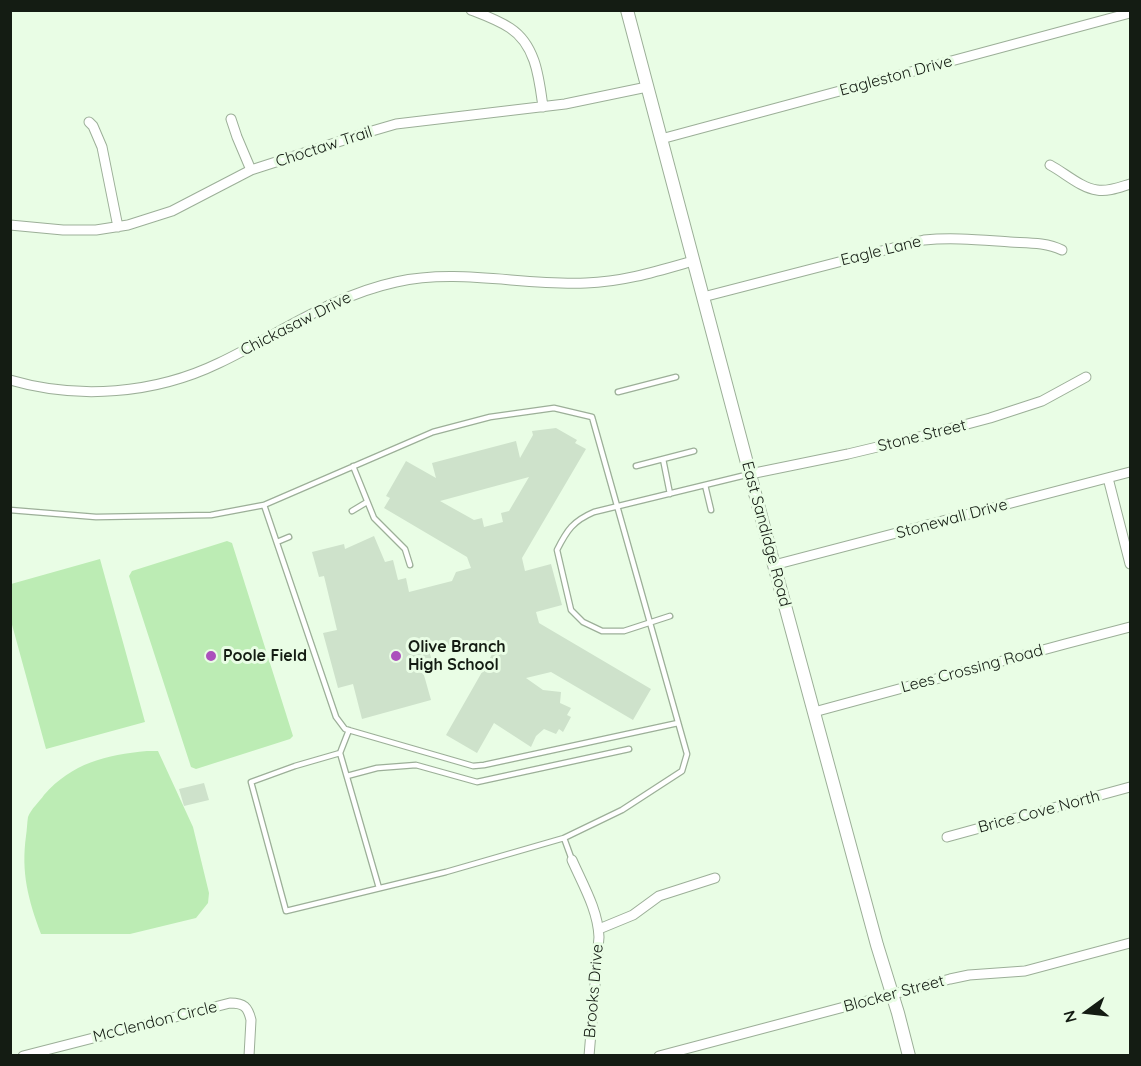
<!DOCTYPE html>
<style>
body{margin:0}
#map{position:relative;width:1141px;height:1066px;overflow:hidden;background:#e9fde5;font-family:Quicksand,sans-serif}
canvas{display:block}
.frame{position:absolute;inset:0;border:12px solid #141c13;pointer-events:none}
.north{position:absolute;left:1057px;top:982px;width:60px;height:60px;-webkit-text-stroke:4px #e9fde5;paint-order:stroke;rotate:255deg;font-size:16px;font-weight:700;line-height:24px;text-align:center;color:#141c13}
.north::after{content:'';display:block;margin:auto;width:21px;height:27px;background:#141c13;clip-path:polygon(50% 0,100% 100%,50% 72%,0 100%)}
</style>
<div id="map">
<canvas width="1141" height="1066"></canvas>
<div class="frame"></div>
<div class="north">N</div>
</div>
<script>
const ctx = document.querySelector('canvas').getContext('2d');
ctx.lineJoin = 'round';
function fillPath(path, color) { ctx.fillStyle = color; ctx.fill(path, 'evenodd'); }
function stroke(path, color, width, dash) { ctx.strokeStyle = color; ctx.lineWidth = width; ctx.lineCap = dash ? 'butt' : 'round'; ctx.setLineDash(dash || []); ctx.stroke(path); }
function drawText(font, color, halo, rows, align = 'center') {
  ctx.font = font + ' Quicksand,sans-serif'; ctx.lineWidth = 6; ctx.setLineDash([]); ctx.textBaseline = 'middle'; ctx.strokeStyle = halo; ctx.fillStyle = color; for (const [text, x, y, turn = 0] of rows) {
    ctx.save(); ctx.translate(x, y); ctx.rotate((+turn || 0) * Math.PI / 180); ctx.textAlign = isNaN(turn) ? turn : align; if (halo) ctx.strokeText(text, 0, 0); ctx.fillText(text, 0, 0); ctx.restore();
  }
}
fillPath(new Path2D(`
 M227,541L232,543L293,736L290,739L196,769L191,767L129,576L132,571Z
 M100,559L145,722L46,749L11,621V584Z
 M147,751H158L193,827L209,893L208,903L196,918L130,934H41C28,899 21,873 26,836C27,830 27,823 28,817C31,809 39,802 44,795C72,763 106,755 147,751Z`), '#bcecb4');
fillPath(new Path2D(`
 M556,428L577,440L575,443L586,449L522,558L525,571L551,564L562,605L536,612L539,623L651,689L633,720L551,672L526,678L543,690L561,692L560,703L571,708L567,715L571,717L563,732L559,729L556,734L544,729L536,736L531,747L494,723L477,753L446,735L498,644L468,651L459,646L430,654L433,665L422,668L431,700L362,719L353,684L338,688L323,633L337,630L324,576L319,577L312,552L344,544L345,549L374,536L385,562L393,560L398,580L406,578L409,592L452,581L456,572L471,568L467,557L384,508L390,498L386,496L406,461L436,478L432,463L516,441L520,458L533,435L532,431ZM529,477L509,511L501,513L503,522L484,527L482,518L474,520L440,501Z
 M204,783L209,800L184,806L179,789Z`), '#cee2cb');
const service = new Path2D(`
 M618,392L676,377
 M663,459L670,494
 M353,466L374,518L405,549L410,565
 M636,466L694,451
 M705,485L711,510
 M264,505L336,717L345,729L473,766L484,765L678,723
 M10,510L96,517L211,515L264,505L433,432L490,417L554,408L592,417L687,754L682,771L622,810L564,838L572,860
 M352,511L367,502
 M277,542L289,537
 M670,616L624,631H602L583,622L571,610L557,550C567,530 573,521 594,512L750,474
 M349,730L340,753L295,766L251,782L286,911L446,872L564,838
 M340,753L379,888
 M347,776L377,768L416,765L477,782L629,749`);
const minor = new Path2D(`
 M471,10C484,15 498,20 510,28C536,45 539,78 543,107
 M231,119L237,137L251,170
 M89,122L93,126L102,147L118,227
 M661,139L1130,13
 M1050,165C1065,173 1081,188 1097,190C1108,192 1120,187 1130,184
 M10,225L63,230H96L128,225L172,211L251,170L372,131L396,124L565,104L647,87
 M703,297L924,240C953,237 981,240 1010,242C1027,243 1046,242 1062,250
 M10,380C78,400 155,394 219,363C278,335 331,296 396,282C459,268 523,286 586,283C623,282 658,271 693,261
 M750,474L848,454L915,438L990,418L1042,401L1086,377
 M1108,478L1130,564
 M774,565L1130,472
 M814,712L1065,644L1130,627
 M947,837L1130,787
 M572,860C583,885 598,910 599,937L589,1056
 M599,929L633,915L659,896L715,878
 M23,1056L230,1003C244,1003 248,1007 251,1020L249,1056
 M659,1056L950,979L969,975L1025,971L1130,943`);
const tertiary = new Path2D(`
 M627,10L774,565L877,945L898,1013L909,1056`);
stroke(service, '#9caf98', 7);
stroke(minor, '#9caf98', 11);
stroke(tertiary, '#9caf98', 14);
stroke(service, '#fff', 4.5);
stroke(minor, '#fff', 9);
stroke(tertiary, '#fff', 12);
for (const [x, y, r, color] of [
 [211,656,6,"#ab51bc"],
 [396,656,6,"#ab51bc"]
]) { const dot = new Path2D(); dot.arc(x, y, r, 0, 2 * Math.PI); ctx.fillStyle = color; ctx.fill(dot); stroke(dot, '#e9fde5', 2); }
drawText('16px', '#141c13', '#e9fde5', [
 ["Eagleston Drive",896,76,-15],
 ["Choctaw Trail",324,147,-18],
 ["Eagle Lane",881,251,-14],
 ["Chickasaw Drive",296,324,-27],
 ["Stone Street",922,436,-14],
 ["Stonewall Drive",952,519,-15],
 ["East Sandidge Road",766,534,75],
 ["Lees Crossing Road",972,669,-15],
 ["Brice Cove North",1039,812,-15],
 ["Brooks Drive",594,991,-85],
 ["Blocker Street",894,994,-15],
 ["McClendon Circle",155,1022,-14]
]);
drawText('bold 16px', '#141c13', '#e9fde5', [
 ["Olive Branch",408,647],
 ["High School",408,665],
 ["Poole Field",223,656]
], 'left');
</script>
